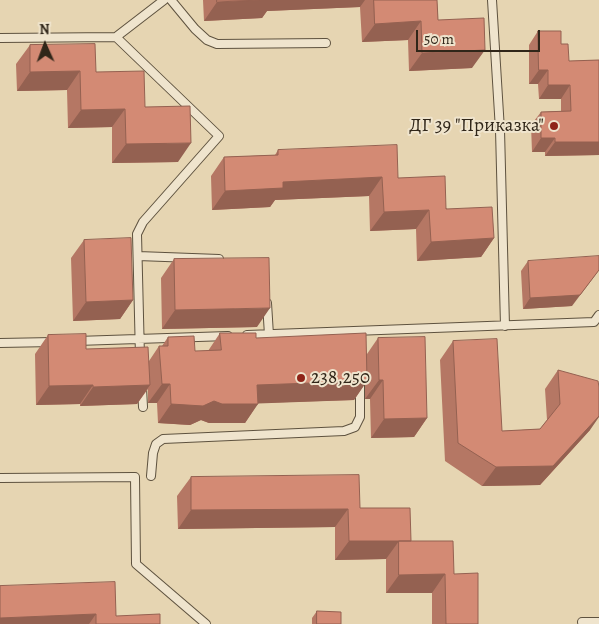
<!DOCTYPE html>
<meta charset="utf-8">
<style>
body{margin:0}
#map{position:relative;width:599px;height:624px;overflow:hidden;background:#e6d5b2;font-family:Alegreya,serif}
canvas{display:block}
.north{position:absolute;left:20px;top:20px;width:50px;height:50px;-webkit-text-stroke:4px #efe4cd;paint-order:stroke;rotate:358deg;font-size:14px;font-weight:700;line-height:20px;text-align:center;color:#302619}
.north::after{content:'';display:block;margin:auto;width:18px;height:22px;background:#302619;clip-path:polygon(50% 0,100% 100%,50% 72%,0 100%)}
.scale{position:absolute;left:416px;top:30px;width:124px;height:22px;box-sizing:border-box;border:2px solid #302619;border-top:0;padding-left:6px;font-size:15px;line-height:18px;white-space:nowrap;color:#302619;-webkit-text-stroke:4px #efe4cd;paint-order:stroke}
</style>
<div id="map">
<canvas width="599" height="624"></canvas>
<div class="north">N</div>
<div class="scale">50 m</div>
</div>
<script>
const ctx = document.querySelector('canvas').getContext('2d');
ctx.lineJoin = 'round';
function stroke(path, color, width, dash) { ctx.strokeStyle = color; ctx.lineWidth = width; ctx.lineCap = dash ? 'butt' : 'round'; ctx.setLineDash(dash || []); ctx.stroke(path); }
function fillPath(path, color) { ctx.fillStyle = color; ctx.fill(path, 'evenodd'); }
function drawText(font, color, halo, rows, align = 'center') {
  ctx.font = font + ' Alegreya,serif'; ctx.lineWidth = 4; ctx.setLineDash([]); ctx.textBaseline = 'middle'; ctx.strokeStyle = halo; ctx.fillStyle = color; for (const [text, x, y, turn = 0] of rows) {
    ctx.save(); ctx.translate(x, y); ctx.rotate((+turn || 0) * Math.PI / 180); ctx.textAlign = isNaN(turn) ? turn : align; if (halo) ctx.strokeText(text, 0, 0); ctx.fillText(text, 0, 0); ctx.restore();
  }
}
const service = new Path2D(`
 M171,0L195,29L207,40L217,44L326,43
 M492,0L500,130L505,326
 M116,37L219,136L143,222L137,234L140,357
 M0,38L116,37L164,0
 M138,256L219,259
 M267,303L269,335
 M247,335L594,322L599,315
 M77,341L228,336
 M0,343L53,342
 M142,388L143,407
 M151,476L153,453L156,444L163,439L344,431L355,427L360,417V382
 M0,478L135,477L136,564L206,624
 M582,622H599`);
stroke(service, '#5e523f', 10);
stroke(service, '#efe4cd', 8);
fillPath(new Path2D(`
 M203,0H437L438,20L472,68L409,71L408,40L362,42L360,7L267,11L262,18L204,21Z
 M538,31L561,44L569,61L599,60V155L545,156V152H532L531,125L541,112L561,111V99H539L538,84H529V45Z
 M30,45L96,72L145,107L178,162L112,163V127L68,128L67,90L17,91L16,64Z
 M278,150L398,178L494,238L481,257L417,261L416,229L370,231L369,196L275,200L270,207L212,210L211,176L224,157L275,155Z
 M84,240L133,300L120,319L73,321L71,258Z
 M174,259L257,327L162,329L161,278Z
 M528,261L572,306L523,309L521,271Z
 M220,333L256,338L367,354L378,338L427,418L414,437L371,438L370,399H365V384L354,400L258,403L245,423H209L201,420L190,425L158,423L157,403H148V389L137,404L80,406V404L36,405L35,354L48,335L86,349L149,361L159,346H162L168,337L195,351H208Z
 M453,341L502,431L540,429L547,420L545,389L558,370L590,430L540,485L482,486L445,461L440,360Z
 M191,477L360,508L411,541L454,574L478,624H432V593H386V559L335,560V527L178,529L177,496Z
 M0,586L116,616L160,624H0Z
 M317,611L341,624H312V618Z`), '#b57764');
fillPath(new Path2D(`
 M261,0H365L360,7L267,11L262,18L204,21L217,2Z
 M421,21L408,40L362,42L375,24Z
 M485,50L472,68L409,71L422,53Z
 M539,70H548L538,84H529Z
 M80,71L67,90L17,91L30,72Z
 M548,85H570L561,99H539Z
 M125,109L112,127L68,128L81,110Z
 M541,138H555L545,152H532Z
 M555,142H599V155L545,156Z
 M191,143L178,162L112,163L126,144Z
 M382,177L369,196L275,200L270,207L212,210L225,191L283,182Z
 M429,210L416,229L370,231L384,212Z
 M494,238L481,257L417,261L431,242Z
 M599,270L572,306L523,309L530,298Z
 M133,300L120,319L73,321L86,302Z
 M270,308L257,327L162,329L175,310Z
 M379,380H383L370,399H365Z
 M367,381L354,400L244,404L257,385Z
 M162,384H170L157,403H148Z
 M93,385L80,404L36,405L49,386Z
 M150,385L137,404L80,406L93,387Z
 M214,401L258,404L245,423H209L201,420L190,425L158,423L171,404Z
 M599,416V417L590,430L540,485L482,486L496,467Z
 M427,418L414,437L371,438L384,419Z
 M348,509L335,527L178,529L191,510Z
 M349,541H411H399L386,559L335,560Z
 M445,574L432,593H386L399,575Z
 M96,614L89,624H0V618Z`), '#946151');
const building = new Path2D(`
 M217,0H260L217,2Z
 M374,0H437L438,20L484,18L485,50L422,53L421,21L375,24Z
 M538,31H561V44H568L569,61L599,60V142H555V138H541V112L571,111L570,85H548V70H539Z
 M95,44L96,72L144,71L145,107L190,106L191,143L126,144L125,109L81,110L80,71L30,72V45Z
 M397,145L398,178L445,176L446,209L492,207L494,238L431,242L429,210L384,212L382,177L283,182V188L225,191L224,157L278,155V150Z
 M131,238L133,300L86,302L84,240Z
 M599,256V270L580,295L530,298L528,261Z
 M269,258L270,308L175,310L174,259Z
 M220,333H256V338L366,333L367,381L257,385L258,404H222L214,401L203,406L171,404L170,384H162L159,346H168V337L194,336L195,351L221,350Z
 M86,334V349L148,347L150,385L93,387V385L49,386L48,335Z
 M425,337L427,418L384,419L383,380H379L378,338Z
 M497,339L502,431L540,429L560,404L558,370L598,381L599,387V416L553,466L496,467L458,443L453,341Z
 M359,475L360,508H410L411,541H349L348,509L191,510V477Z
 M399,541H453L454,574L478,573V624H446L445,574L399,575Z
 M115,582L116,616L160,614V624H96V614L0,618V586Z
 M317,611L341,612V624H317Z`);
fillPath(building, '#d38a74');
stroke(building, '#946151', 1);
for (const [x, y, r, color] of [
 [554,126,5,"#8f2418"],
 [301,378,5,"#8f2418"]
]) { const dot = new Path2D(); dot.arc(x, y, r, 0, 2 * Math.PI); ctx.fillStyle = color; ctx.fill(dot); stroke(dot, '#efe4cd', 2); }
drawText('19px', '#302619', '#efe4cd', [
 ["ДГ 39 \"Приказка\"",544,126],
 ["238,250",311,378,"left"]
], 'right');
</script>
